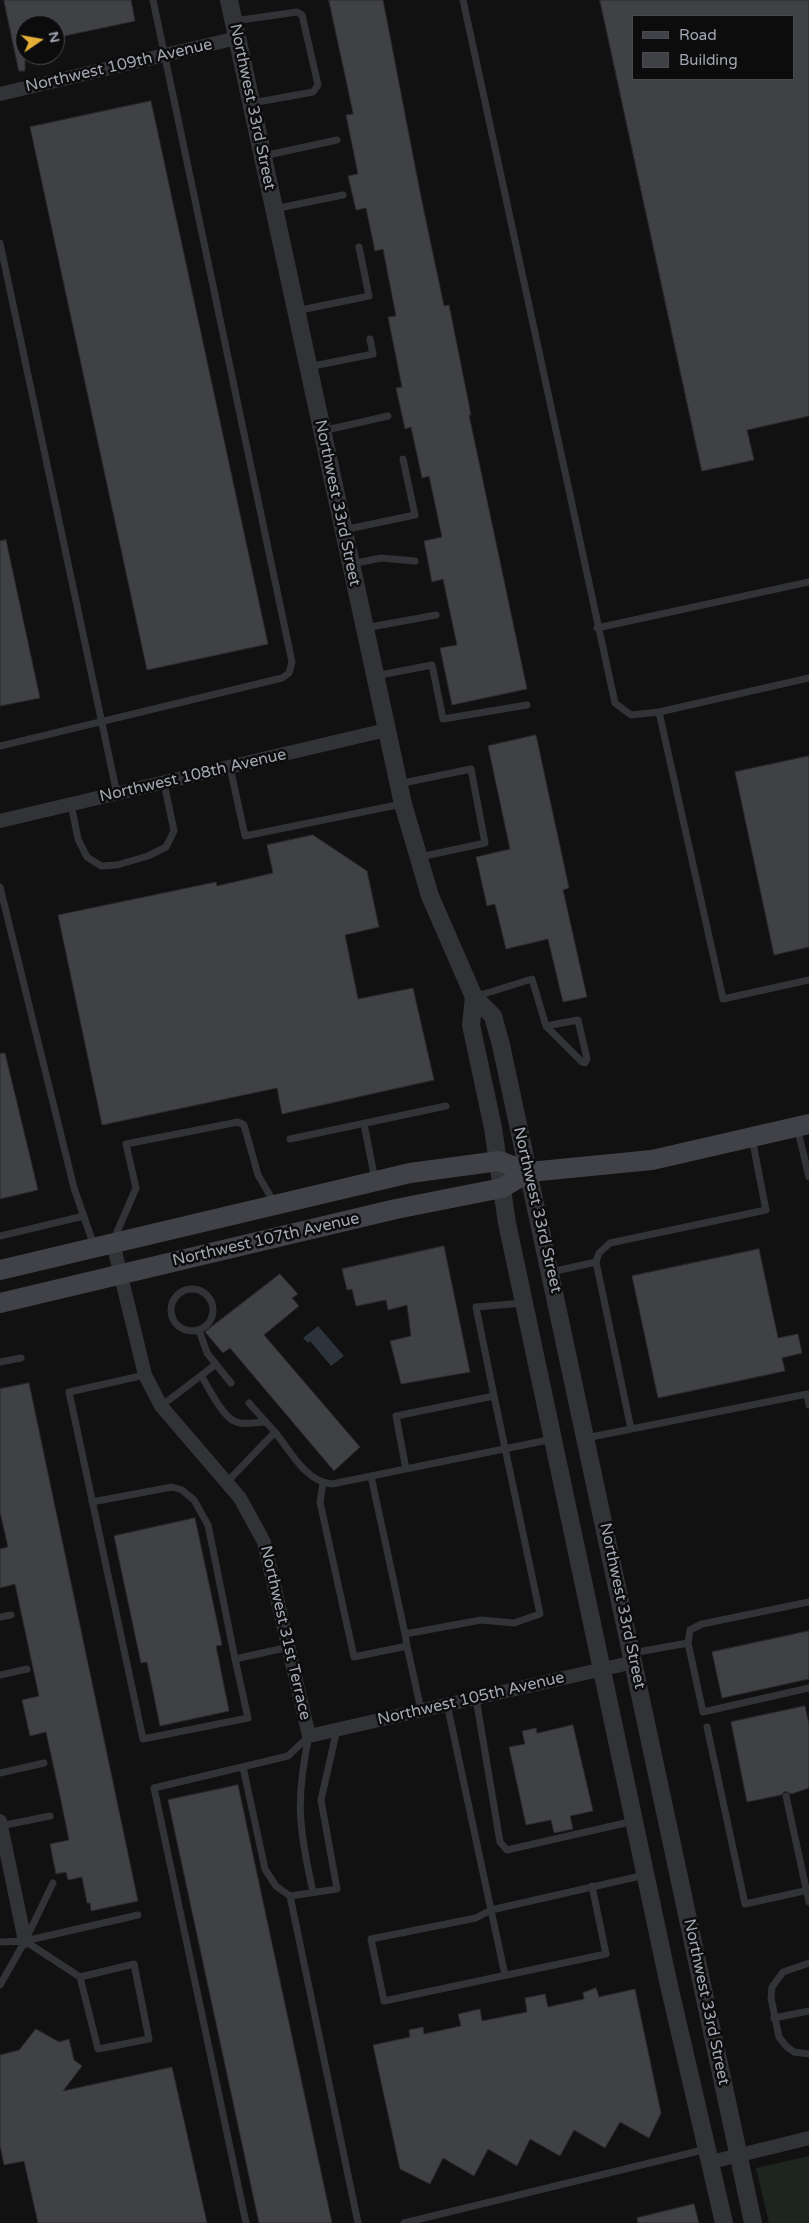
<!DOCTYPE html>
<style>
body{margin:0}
#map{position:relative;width:809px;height:2223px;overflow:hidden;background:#111112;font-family:"Varela Round",sans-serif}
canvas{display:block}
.legend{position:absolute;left:632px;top:15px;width:162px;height:65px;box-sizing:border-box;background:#0c0c0d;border:1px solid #484a4f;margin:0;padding:6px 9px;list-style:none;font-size:15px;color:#a3a7b2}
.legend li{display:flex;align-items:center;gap:10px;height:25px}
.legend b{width:25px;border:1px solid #484a4f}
.north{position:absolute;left:15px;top:15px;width:50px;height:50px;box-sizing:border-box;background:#0c0c0d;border:1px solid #484a4f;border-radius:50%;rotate:78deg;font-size:14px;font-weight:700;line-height:20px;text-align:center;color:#a3a7b2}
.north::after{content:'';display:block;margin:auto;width:18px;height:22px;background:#e3af39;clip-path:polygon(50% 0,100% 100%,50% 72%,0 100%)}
</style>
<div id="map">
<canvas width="809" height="2223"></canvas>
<ul class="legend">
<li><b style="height:6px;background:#414247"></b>Road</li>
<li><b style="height:14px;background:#404145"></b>Building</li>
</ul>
<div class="north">N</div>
</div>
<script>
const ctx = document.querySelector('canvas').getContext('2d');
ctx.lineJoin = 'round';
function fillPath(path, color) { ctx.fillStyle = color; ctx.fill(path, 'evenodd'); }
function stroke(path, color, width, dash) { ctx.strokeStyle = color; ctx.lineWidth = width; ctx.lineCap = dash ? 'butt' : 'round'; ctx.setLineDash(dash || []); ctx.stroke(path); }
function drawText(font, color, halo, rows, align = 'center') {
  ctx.font = font + ' "Varela Round",sans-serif'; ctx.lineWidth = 5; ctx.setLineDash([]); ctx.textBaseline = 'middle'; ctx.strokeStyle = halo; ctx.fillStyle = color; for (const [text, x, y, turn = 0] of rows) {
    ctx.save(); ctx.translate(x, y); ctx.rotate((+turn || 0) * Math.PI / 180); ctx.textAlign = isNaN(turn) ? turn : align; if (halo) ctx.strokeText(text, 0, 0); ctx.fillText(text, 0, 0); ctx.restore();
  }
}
fillPath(new Path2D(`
 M809,2156V2223H769L756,2168Z`), '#1e251f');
fillPath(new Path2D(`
 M318,1326L344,1356L331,1366L310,1341L308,1343L303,1338Z`), '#2c333a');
const building = new Path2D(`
 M4,0H131L135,21L55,38V25H25V71H19Z
 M329,0H383L421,197L444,306L449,305L471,415H469L527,689L452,705L440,648L457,645L443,579L432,582L424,541L442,537L429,476L422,478L411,427L405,429L396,388L402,387L388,317L396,316L383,249L375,251L366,208L356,210L348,176L358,174L346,115L353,114Z
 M600,0H809V416L747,430L754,460L702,471ZM633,16H793V79H633Z
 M151,101L268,644L147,670L30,127Z
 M6,540L40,698L0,706V541Z
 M536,735L569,888L563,890L587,997L563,1002L548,939L506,949L495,904L487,906L476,857L510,849L488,746Z
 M809,756V947L774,955L735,772Z
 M313,835L367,871L379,927L345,935L358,999L413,988L434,1080L282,1114L277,1088L102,1125L58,915L216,882L217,886L273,873L267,845Z
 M5,1053L38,1190L0,1199V1054Z
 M444,1246L470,1372L401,1384L390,1341L411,1336L407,1305L388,1310L386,1300L356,1306L352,1289L347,1290L342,1269Z
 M759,1249L778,1338L798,1334L802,1353L782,1358L785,1371L658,1398L632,1276Z
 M280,1274L298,1294L292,1298L299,1306L264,1335L360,1447L334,1471L230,1348L223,1353L205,1332Z
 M29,1383L138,1901L91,1911L90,1903H87L82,1877L68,1880L66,1872L56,1874L50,1844L69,1840L60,1796L46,1732L30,1736L22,1700L39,1696L15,1584L0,1588V1549L8,1547L0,1512V1389Z
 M195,1518L222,1645L216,1646L229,1711L160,1726L147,1662L141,1663L114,1536Z
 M809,1631V1679L722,1698L712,1652Z
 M805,1706L809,1724V1788L791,1794L785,1791L781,1795L747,1802L731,1722Z
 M573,1725L593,1811L570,1816L573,1829L554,1833L551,1820L526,1825L509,1747L525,1744L522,1731L536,1728L537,1733Z
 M238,1785L332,2223H259L168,1800Z
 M596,1988L599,1997L635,1989L661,2113L649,2138L620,2122L605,2148L574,2130L560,2156L530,2139L517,2166L488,2149L474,2176L443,2158L430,2184L400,2169L373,2045L410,2037L409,2030L423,2027L424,2034L461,2026L458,2014L480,2009L482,2021L527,2012L525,1998L545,1994L548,2007L584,1999L583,1993Z
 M36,2029L59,2042L69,2039L74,2060L82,2066L63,2091L172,2067L207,2223H38L24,2161L4,2165L0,2145V2055L19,2050Z
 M694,2204L699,2223H638L637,2218Z`);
fillPath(building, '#404145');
stroke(building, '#2b2b2e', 1);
stroke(new Path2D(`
 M463,0L615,703L631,715L659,712L809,678
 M234,21L297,12L302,15L318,85L313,92L252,103
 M263,156L337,140
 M274,209L343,195
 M0,243L117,794
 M296,311L369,296L359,247
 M308,367L373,354L370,339
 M322,431L388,416
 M343,530L415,515L403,459
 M351,564L381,558L415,561
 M365,628L436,615
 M597,628L809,582
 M375,676L432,665L443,719L527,705
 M659,712L723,999L809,980
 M0,746L282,678L289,673L292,662L153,0
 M230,767L245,836L402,804
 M398,784L471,769L485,843L420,857
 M71,804L78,839L87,857L101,866L117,865L148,856L166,847L174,831L164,783
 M0,887L74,1188L92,1240L99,1241
 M474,997L532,979L546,1026L582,1062L585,1063L587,1059L578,1020L546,1026
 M364,1124L375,1180
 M797,1127L809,1177
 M290,1139L446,1106
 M0,1236L84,1216
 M114,1239L136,1188L126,1144L238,1122L244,1125L258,1175L275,1204
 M596,1262L631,1429
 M551,1272L596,1262L599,1253L610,1243L766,1210L752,1138
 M171 1310a21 21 0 1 1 42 0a21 21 0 1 1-42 0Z
 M199,1330L207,1353L231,1383
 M0,1362L21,1358
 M145,1375L69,1392L143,1739L248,1718L235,1659L289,1647
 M202,1377C209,1389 222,1415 234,1421C243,1426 256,1422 265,1422
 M494,1396L476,1307L524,1303
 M249,1403L275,1432
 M161,1406L215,1365
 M586,1438L807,1394L809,1405
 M406,1469L396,1416L494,1396L540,1614L514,1623L481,1620L405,1634L407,1646
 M371,1476L405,1634
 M226,1483L275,1432C290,1451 306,1482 332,1484L553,1439
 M323,1483L320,1502L354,1657L407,1646L421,1710
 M92,1502L172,1487L182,1490L194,1500L208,1525L235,1659
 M809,1602L702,1624L690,1630L688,1643L703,1712L809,1688
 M0,1617L11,1615
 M632,1653L688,1643
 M0,1675L27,1669
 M476,1698L500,1842L507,1850L634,1821
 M447,1704L491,1910L645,1875
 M707,1727L745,1904L809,1890
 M337,1729L321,1800L337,1889L290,1896L358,2223
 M309,1736C295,1800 299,1829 313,1892
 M243,1767L265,1869L276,1886L290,1896
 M0,1773L44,1763
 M786,1796L809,1902
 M0,1826L50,1816
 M25,1941L80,1977L98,2049L149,2039L134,1964L80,1977
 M0,1942L25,1941L138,1915
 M809,1963L783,1972L772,1987L771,1998L779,2037L786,2046L794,2052L809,2054
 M505,1975L491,1910L476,1918L371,1939L384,2001L606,1954L592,1886
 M0,1985L25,1941L53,1883
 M774,2018L809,2011
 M246,2223L154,1788L288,1756L309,1736
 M404,2223L707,2149`), '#323337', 7);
stroke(new Path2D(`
 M0,94L237,38
 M0,821L386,730
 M113,1243L145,1375L161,1406L240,1498L264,1542L309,1736L634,1662
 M0,1821L25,1941
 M711,2162L809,2138`), '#323337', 14);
stroke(new Path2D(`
 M229,0L403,804L430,896L474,997L493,1016L501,1045L753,2223
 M474,997L471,1025L493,1128L507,1223L668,1981L724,2223`), '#323337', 18);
stroke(new Path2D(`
 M0,1270L410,1173L499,1161L529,1172L652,1160L809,1124
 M0,1303L396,1209L502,1188L529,1172`), '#414247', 20);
drawText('16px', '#a3a7b2', '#0c0c0d', [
 ["Northwest 109th Avenue",119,66,-13],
 ["Northwest 33rd Street",252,107,78],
 ["Northwest 33rd Street",337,503,78],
 ["Northwest 108th Avenue",193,776,-13],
 ["Northwest 33rd Street",537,1210,77],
 ["Northwest 107th Avenue",266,1240,-13],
 ["Northwest 33rd Street",622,1606,78],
 ["Northwest 31st Terrace",285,1633,77],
 ["Northwest 105th Avenue",471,1699,-13],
 ["Northwest 33rd Street",706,2002,78]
]);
</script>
